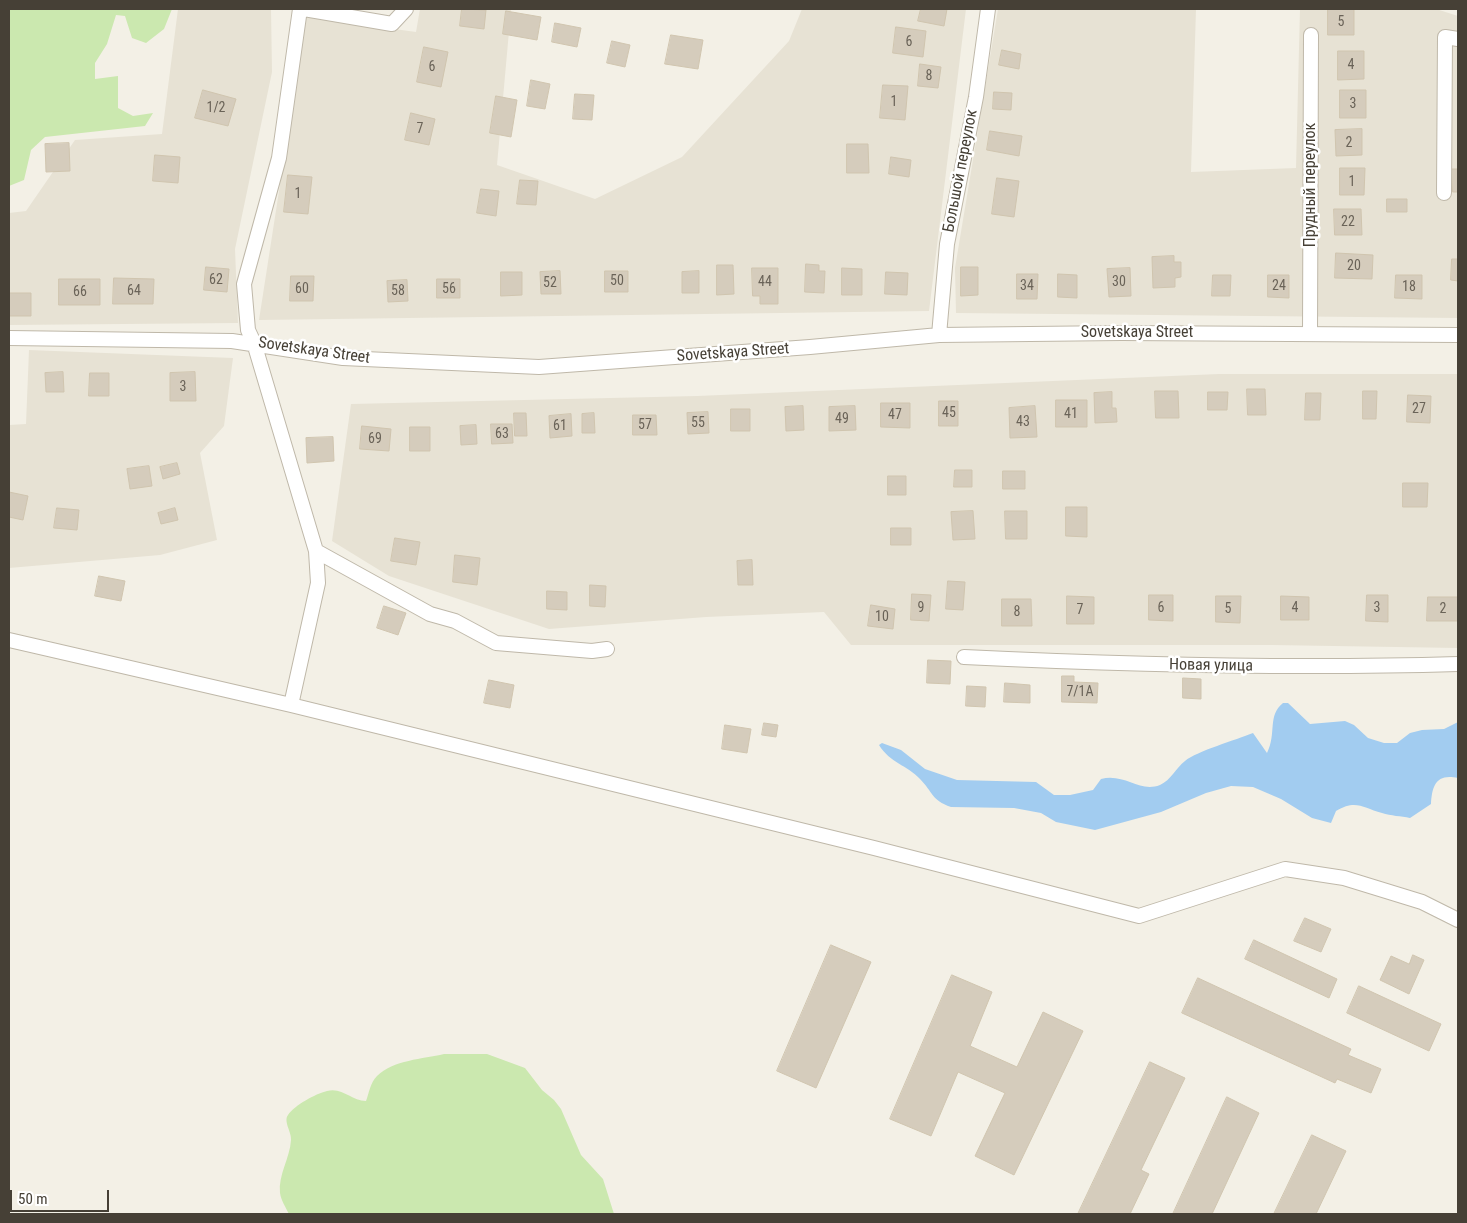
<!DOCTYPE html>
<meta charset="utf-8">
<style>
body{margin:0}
#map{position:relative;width:1467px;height:1223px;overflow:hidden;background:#f3f0e6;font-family:"Roboto Condensed",sans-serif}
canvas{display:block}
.frame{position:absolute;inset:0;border:10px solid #464036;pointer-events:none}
.scale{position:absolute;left:10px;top:1190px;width:99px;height:22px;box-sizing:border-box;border:2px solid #464036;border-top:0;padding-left:6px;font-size:15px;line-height:18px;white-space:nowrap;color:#464036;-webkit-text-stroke:4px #fff;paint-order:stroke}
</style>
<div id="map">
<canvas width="1467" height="1223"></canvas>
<div class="frame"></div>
<div class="scale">50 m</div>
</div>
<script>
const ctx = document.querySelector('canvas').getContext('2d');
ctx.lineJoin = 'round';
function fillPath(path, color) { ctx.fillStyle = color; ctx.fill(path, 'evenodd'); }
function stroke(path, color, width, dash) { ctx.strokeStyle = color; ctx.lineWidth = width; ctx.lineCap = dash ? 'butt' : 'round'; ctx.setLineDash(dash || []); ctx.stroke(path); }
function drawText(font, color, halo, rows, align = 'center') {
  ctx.font = font + ' "Roboto Condensed",sans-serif'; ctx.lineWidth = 5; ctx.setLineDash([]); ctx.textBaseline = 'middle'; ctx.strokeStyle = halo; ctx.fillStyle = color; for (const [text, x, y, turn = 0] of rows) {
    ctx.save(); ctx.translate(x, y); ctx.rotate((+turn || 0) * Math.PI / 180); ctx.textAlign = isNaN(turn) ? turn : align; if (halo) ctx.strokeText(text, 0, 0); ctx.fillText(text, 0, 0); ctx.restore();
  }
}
fillPath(new Path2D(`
 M178,9H271L272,72L235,249L238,323L9,325V213L26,211L75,140L162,134Z
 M420,9H511L497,165L595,199L682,157L789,41L802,9H966L929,311L259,320L306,17L416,32Z
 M998,9H1196L1191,172L1296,168L1300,9H1436L1458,16V318L956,313L955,268Z
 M29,350L233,358L224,426L200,453L217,540L160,555L9,568V425L26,424Z
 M1219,374H1458V648L1272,645H851L824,612L706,617L549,629L389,576L332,541L351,404L697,396Z`), '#e7e2d4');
fillPath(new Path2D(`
 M9,9H172L164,29L146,43L132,38L125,16L116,15L107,44L95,63V79L118,76V108L133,116L153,113L145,126L45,137L31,150L24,180L9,186Z
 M444,1054H487L525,1068L542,1090L554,1100L561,1109L581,1155L603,1179L614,1214H289C286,1208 281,1200 280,1193C278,1175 290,1158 291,1140C292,1133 283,1121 288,1115C295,1105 315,1094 327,1091C343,1087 351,1101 366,1101C369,1093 370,1083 377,1076C393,1060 423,1059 444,1054Z`), '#cbe8af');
fillPath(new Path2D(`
 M1283,703H1288L1310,724L1345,721L1354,725L1368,738L1384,743H1397L1410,733L1422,730L1444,729L1458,722V778C1436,773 1432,786 1431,804L1410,818C1401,816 1391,816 1382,813C1363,808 1356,799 1336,811L1331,823L1312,818L1281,799L1253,787L1231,786L1206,793L1161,812L1095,830L1056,822L1041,813L1014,808L951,807C931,800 933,792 920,779C907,765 890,763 879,745L882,743L901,750L925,769L957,780L1036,782L1054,795H1070L1093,790L1101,779C1125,773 1139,793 1160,785C1171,780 1176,768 1185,761C1197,751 1236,740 1253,733L1267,753C1277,733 1267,716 1283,703Z`), '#a2ccf0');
const building = new Path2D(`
 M462,9L486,10L484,29L460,26Z
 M921,9H947L944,26L918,21Z
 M1328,9H1354V35H1328Z
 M506,11L541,17L537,40L503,34Z
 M555,23L581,28L577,47L552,42Z
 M896,27L926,31L923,57L893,53Z
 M671,35L703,40L698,69L665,64Z
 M612,41L630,45L625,67L607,63Z
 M424,47L448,52L441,87L417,82Z
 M1002,50L1021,54L1019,69L999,65Z
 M1338,51H1364V79L1338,80Z
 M920,64L941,67L938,88L918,86Z
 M531,80L550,84L545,109L527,106Z
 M883,85L908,86L905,120L880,118Z
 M203,90L236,99L228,126L195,118Z
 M1340,90H1366V118H1340Z
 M994,92L1012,93L1011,110L993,109Z
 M575,94L594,95L592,120L573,119Z
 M496,96L517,100L511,137L490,133Z
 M411,113L435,119L429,145L405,140Z
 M1362,129V155L1336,156L1335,130Z
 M990,131L1022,136L1019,156L987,150Z
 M69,143L70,171L46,172L45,144Z
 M847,144H868L869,173H847Z
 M155,155L180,157L178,183L153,181Z
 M891,157L911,160L909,177L889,174Z
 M1340,168H1365L1364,195H1340Z
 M1452,169H1458V192H1453Z
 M288,175L312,177L308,214L284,212Z
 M997,178L1019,181L1014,217L992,214Z
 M520,180L538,181L536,205L517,204Z
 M481,189L499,191L496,216L477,213Z
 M1387,199H1407V212H1387Z
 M1334,209H1361L1362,235H1335Z
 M1336,253L1373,255L1372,279L1335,278Z
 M1174,256V262H1181V277L1175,278V287L1153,288L1152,257Z
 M1452,259H1458V281L1451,280Z
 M806,264L819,265V271H825L824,293L805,292Z
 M717,265H733L734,294L717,295Z
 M206,267L229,269L227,292L204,290Z
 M961,267H978V295L961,296Z
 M752,268H778V304H760V296H753Z
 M842,268L862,269V295H842Z
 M1130,268L1131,296L1109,297L1107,269Z
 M560,271L561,294H541L540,272Z
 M605,271H628V292H605Z
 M699,271V293H682V272Z
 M501,272H522V295L501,296Z
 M886,272L908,273L907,295L885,294Z
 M1017,274H1038L1037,299H1017Z
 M1058,274L1077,275V298L1058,297Z
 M1213,275H1231L1230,296H1212Z
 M1268,275H1289V298L1268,297Z
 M1396,275H1422V299L1395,298Z
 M291,276H314L313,301H290Z
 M114,278L154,279L153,304H113Z
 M59,279H100V305H59Z
 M437,279H460V298H437Z
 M407,280L408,301L388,302L387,281Z
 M9,293H31V316H9Z
 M63,372L64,392H46L45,373Z
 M195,372L196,401H170V373Z
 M90,373H109V396H89Z
 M1247,389H1265L1266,415H1248Z
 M1155,391H1178L1179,418H1156Z
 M1363,391H1377L1376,419H1363Z
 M1112,392V408H1116L1117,422L1095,423L1094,393Z
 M1208,392H1228L1227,410H1208Z
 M1306,393H1321L1320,420H1305Z
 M1408,395L1431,396L1430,423L1407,422Z
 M1056,400H1087V427H1056Z
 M939,401H958V426H939Z
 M881,403H910V428L881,427Z
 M803,406L804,430L786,431L785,407Z
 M855,406L856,430L829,431V407Z
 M1035,406L1037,437L1010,438L1009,408Z
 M731,409H750V431H731Z
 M708,412L709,433L688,434L687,413Z
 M514,413H526L527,436H515Z
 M594,413L595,433H582V414Z
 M571,414L572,436L550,438L549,416Z
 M633,415H656L657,435H633Z
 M491,424H512L513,443L492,444Z
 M476,425L477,444L461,445L460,426Z
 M362,426L391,429L389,451L360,449Z
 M410,427H430V451H410Z
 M333,437L334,461L307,463L306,438Z
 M177,463L180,474L163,479L160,467Z
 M149,466L152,486L130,489L127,469Z
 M955,470H972V487H954Z
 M1003,471H1025V489H1003Z
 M888,476H906V495H888Z
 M1403,483H1428L1427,507H1403Z
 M9,492L28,496L23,520L9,517Z
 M1066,507H1087V537L1066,536Z
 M57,508L79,510L77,530L54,528Z
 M175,508L178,520L161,524L158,513Z
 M973,511L975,539L953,540L951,512Z
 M1005,511H1027V539H1006Z
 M891,528H911V545H891Z
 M395,538L420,542L416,565L391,561Z
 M455,555L480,558L477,585L453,582Z
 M752,560L753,585H738L737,561Z
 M99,576L125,581L121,601L95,596Z
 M948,581L965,582L963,610L946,609Z
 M590,585L606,586L605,607L590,606Z
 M547,591L567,592V610L547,609Z
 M912,594L931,595L929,621L911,620Z
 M1149,595H1173V621L1149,620Z
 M1367,595H1388V622L1366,621Z
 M1067,596L1094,597V624H1067Z
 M1216,596H1241L1240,623L1216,622Z
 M1281,596L1309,597V620H1281Z
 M1428,597H1458V621H1427Z
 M1002,599H1031L1032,626H1002Z
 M871,605L895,609L893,629L868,626Z
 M384,606L406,613L398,635L377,628Z
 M928,660L951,661L950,684L927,683Z
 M1062,676H1074V682L1098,683L1097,703L1062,702Z
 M1183,678L1201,679V699L1183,698Z
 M489,680L514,685L510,708L484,703Z
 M1005,683L1030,685V703L1004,702Z
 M967,686L986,687L985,707L966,706Z
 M764,723L778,725L776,737L762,735Z
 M725,725L751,729L747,753L722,749Z
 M1305,918L1331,929L1321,952L1294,941Z
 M1254,940L1337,979L1329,998L1245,959Z
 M831,945L871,962L816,1088L777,1071Z
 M1413,955L1424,960L1409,994L1380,980L1391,956L1409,964Z
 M952,975L992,992L970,1046L1017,1067L1043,1012L1083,1031L1014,1175L975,1156L1005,1093L958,1072L931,1136L890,1119Z
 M1198,978L1351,1049L1348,1055L1381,1069L1371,1093L1337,1079L1335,1083L1182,1013Z
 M1359,986L1441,1024L1429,1051L1347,1013Z
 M1150,1062L1185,1078L1141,1170L1149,1174L1130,1214H1078Z
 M1227,1097L1259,1113L1212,1214H1173Z
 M1312,1135L1346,1151L1316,1214H1274Z`);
fillPath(building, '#d5ccbc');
stroke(building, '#d0c5af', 1);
const minor = new Path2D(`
 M304,9L392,24L406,9
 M1444,193L1445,37L1458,39
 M1310,334L1311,35
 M939,335L947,244L976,97L988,9
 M9,338L232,341L343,358L539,367L810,347L939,335L1121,333L1458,335
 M316,551L430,614L455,621L496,643L592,651L607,649
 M9,640L291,705L874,848L1139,916L1285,869L1344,878L1422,902L1458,920
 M964,657C1129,665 1293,669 1458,664
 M291,705L318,583L316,551L254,343L248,330L244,284L279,158L300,9`);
stroke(minor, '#bfb8a9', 16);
stroke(minor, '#fff', 14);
drawText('14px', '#6a6358', null, [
 ["5",1341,22],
 ["6",909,42],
 ["4",1351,65],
 ["6",432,67],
 ["8",929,76],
 ["1",894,102],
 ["3",1353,104],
 ["1/2",216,108],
 ["7",420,129],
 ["2",1349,143],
 ["1",1352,182],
 ["1",298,194],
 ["22",1348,222],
 ["20",1354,266],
 ["62",216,280],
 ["50",617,281],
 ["44",765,282],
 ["30",1119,282],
 ["52",550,283],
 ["34",1027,286],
 ["24",1279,286],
 ["18",1409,287],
 ["60",302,289],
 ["56",449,289],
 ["64",134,291],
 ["58",398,291],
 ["66",80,292],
 ["3",183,387],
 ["27",1419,409],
 ["45",949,413],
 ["41",1071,414],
 ["47",895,415],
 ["49",842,419],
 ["43",1023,422],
 ["55",698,423],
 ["57",645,425],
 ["61",560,426],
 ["63",502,434],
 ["69",375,439],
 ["9",921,608],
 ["6",1161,608],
 ["4",1295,608],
 ["3",1377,608],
 ["5",1228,609],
 ["2",1443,609],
 ["7",1080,610],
 ["8",1017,612],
 ["10",882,617],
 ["7/1А",1080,692]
]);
drawText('16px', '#464036', '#fff', [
 ["Большой переулок",961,171,-79],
 ["Прудный переулок",1311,185,-90],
 ["Sovetskaya Street",1137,333],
 ["Sovetskaya Street",314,351,8],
 ["Sovetskaya Street",733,353,-4],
 ["Новая улица",1211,666,1]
]);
</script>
